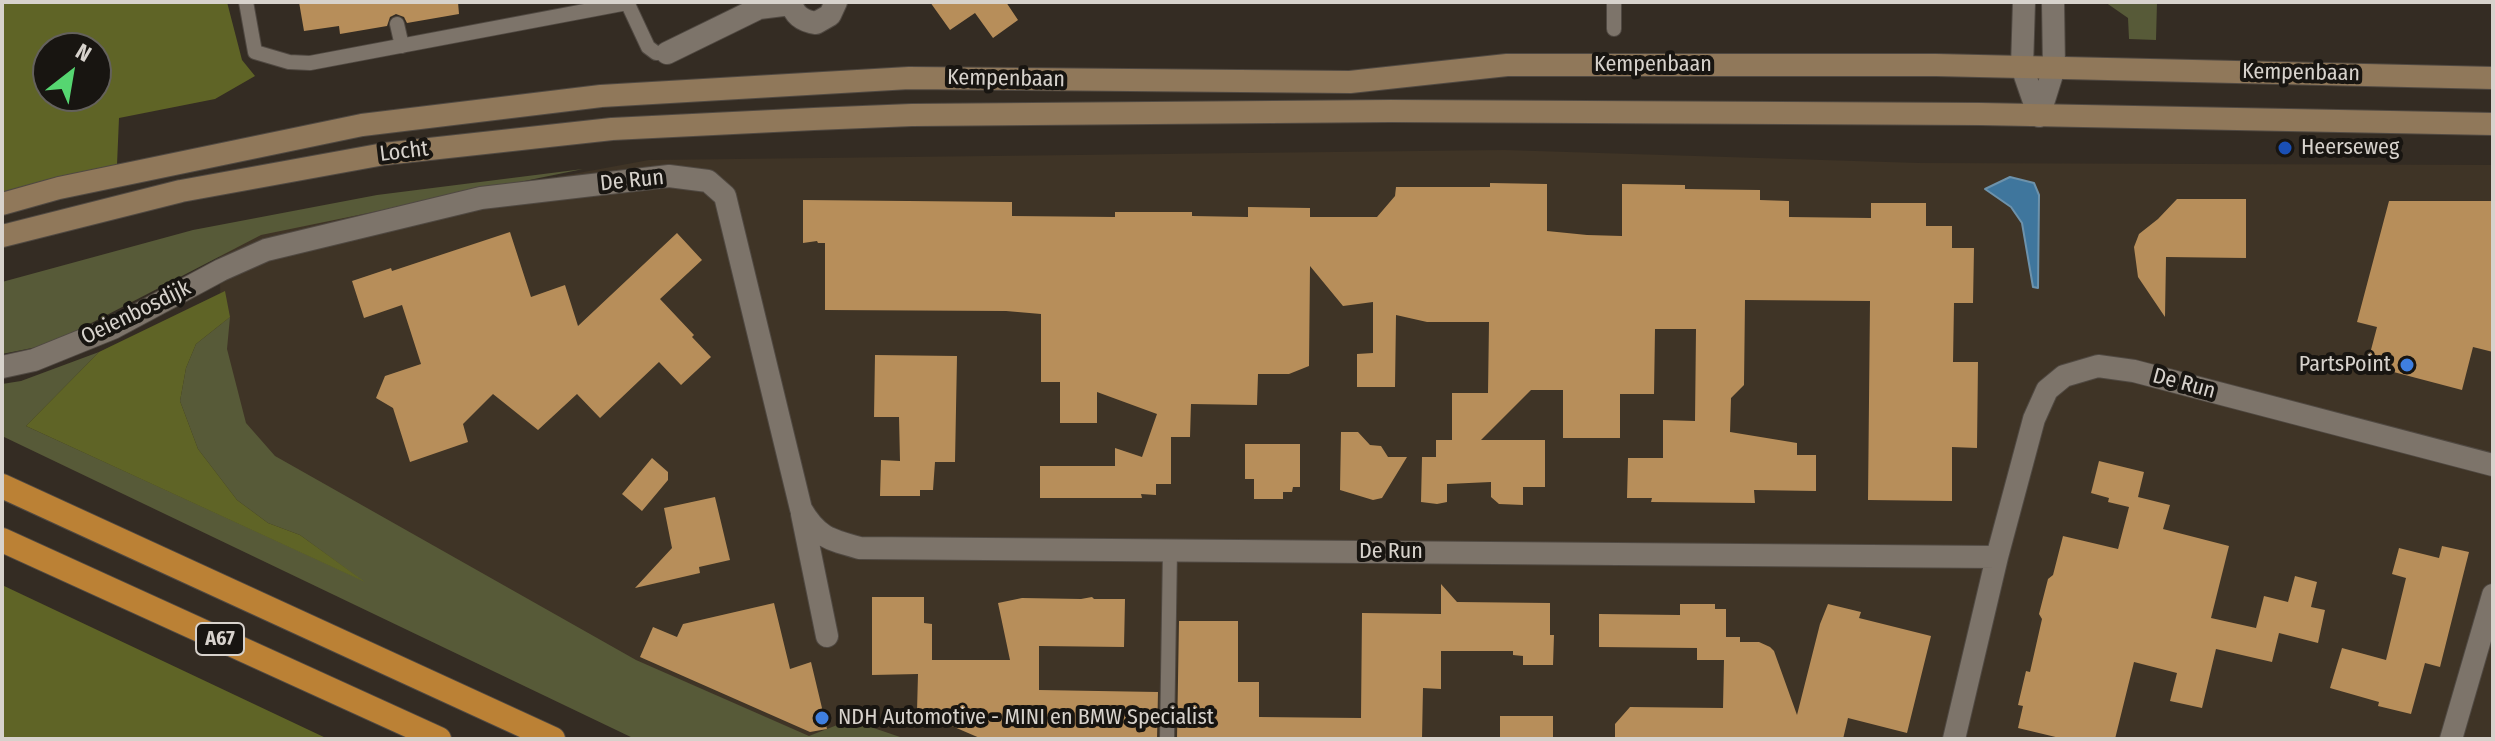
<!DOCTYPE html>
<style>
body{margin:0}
#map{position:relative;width:2495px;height:741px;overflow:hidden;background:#342c23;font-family:"Fira Sans Condensed",sans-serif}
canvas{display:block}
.frame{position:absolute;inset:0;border:4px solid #d7d2cc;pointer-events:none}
.north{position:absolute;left:32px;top:32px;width:80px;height:80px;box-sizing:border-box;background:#181511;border:2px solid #64615c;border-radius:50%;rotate:31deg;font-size:22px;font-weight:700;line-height:32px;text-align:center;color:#d7d2cc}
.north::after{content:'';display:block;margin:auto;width:28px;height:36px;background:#56d671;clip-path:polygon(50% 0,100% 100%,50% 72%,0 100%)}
</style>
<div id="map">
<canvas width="2495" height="741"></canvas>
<div class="frame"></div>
<div class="north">N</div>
</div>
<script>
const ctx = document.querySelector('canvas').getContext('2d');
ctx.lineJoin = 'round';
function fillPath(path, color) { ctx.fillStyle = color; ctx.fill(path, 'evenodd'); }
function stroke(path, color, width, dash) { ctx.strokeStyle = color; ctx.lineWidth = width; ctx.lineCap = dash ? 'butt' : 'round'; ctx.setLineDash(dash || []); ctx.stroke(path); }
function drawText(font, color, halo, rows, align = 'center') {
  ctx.font = font + ' "Fira Sans Condensed",sans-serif'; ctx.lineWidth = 8; ctx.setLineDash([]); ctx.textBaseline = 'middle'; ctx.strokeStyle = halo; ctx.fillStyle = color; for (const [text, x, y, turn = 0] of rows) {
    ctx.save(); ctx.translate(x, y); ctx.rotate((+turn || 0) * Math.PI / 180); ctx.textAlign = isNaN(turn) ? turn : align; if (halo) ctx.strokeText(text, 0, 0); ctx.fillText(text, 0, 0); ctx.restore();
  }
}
fillPath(new Path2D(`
 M1504,150L1919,163L2493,165V739H801L224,467L219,239L649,160Z`), '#3f3426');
fillPath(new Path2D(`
 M2105,2H2157L2156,40L2129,39L2128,18Z
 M583,169L261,235L74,332L37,347L2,354V282L193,230L377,195Z
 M230,317L227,349L246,423L275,456L636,660L809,736L850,720L906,739H635L2,436V384L21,381L99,352L26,426L360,579L300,535L268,523L237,500L198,449L180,401L186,368L196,344Z`), '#575a38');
fillPath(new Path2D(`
 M2,2H227L242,60L255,76L215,99L119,118L117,165L2,192ZM48,48H96V96H48Z
 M225,291L230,317L196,344L186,368L180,401L198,449L237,500L268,523L300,535L365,582L26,426L99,352Z
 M2,585L328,739H2Z`), '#5f6426');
const water = new Path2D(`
 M2010,177L2034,183L2039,195L2038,288L2033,287L2022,223L2011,207L1985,189Z`);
fillPath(water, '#3f769d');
stroke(water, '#6d92ab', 2);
fillPath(new Path2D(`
 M299,2H458L459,14L407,23L404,17L396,14L390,17L387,26L340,34L339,26L304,31Z
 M930,2H1006L1018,20L993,38L975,13L950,30Z
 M1490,183L1547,184V231L1587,235L1622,236V184L1685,185V189L1760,190V200L1789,201V217L1871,218V203H1926V226H1952V248H1974L1973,303H1954L1953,362H1978L1977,448L1952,447V501L1868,500L1870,301L1745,300L1744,385L1731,398L1730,432L1797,443V455H1816V491L1754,490L1755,503L1651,502L1652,498H1627L1628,458H1663V420L1695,421L1696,329H1655L1654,394H1620V438H1563V390H1531L1481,440H1545V487H1523V505L1499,504L1491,497V482L1447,484V502L1437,504L1421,502L1422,457H1436V440H1452V393H1488L1489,322H1427L1396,315L1395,387H1357V354L1373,353V302L1343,306L1310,266L1309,366L1289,374H1258L1257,405L1191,404L1190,437H1171V484H1156V495L1141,494L1142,498H1040V466H1115V448L1142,457L1157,414L1097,392V423H1060V382H1041V314L1006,311L825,310V243H818L817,241L803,243V200L1012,202V216L1115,217V212H1192V216L1248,217V207L1310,208V217H1377L1395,196L1396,187H1490Z
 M2177,199H2246V258L2166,257L2165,317L2138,277L2134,247L2139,234L2158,219Z
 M2389,201H2493V352L2473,347L2462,390L2367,365L2377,327L2357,322Z
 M510,232L531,297L565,285L578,326L677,233L702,260L660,299L694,335L692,337L711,357L681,385L659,362L600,418L577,394L538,430L493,394L463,424L468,442L410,462L393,408L376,398L385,376L421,364L402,305L364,318L352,281L391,268L392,271Z
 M875,355L957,356L955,462H935L933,490H920V496H880L881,460L900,461L899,417H874Z
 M1341,432H1358L1370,445L1381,446L1388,457H1407L1382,498L1373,500L1340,490Z
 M1245,444H1300V487H1293L1292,492H1283V499H1254V479H1245Z
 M652,458L668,472V480L642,511L622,494Z
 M2099,461L2144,472L2138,497L2170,505L2163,529L2229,546L2211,618L2256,628L2264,596L2288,602L2295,576L2317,582L2311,607L2325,610L2318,643L2279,633L2272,662L2216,649L2202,708L2170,701L2177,673L2134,662L2115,739H2064L2018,728L2023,706L2018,705L2026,671L2030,672L2042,619L2039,614L2048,579L2053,575L2063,536L2118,549L2129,507L2108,502L2109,498L2091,493Z
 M715,497L730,560L699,567L700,573L635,588L672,548L664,508Z
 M2442,546L2469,552L2440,667L2425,663L2411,714L2378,706L2379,702L2330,688L2342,648L2386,660L2406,578L2392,574L2399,548L2439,558Z
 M1441,584L1457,602L1550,603V635H1554L1553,665H1523V656L1513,655V651H1441V689L1423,688L1422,739H1177L1179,621H1238V682H1259V717L1361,718L1362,613L1441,614Z
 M872,597H924V623L932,624V660H1010L998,603L1022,598L1081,599L1092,597L1094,599H1125L1124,647L1039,646V690L1158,692L1157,739H982L917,711L918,674L872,675Z
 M774,603L790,669L811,662L827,729L810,732L640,657L653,627L677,637L683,624Z
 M1680,604H1715V609H1726V637H1740V642H1759L1770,647L1774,651L1797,715L1820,624L1828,604L1861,612L1859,618L1931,636L1907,733L1848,718L1843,739H1615V724L1630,707L1723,708L1724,660H1697V648L1599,647V614L1680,615Z
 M1500,716H1553V739H1500Z`), '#b78e5a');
const service = new Path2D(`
 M246,2L255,52L289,62L310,63L627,3
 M627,2L648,47L656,53H667
 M397,24L402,46
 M1614,29V2
 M1167,739L1170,550`);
const minor = new Path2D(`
 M791,2C794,15 802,21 816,23L830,15L836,2
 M667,53L759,8L791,4
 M2,367L34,360L113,328L221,270L266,250L481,198L669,176L708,181L725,196L801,509C817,537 830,540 860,548L1997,557
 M802,514L827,636
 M1954,739L1997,557L2034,419L2047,390L2064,376L2098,366L2134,371L2493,465`);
const tertiary = new Path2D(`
 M2024,2L2022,67L2039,116
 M2039,116L2054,68L2053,2
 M2451,739L2493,595`);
const secondary = new Path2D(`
 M2,204L59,188L362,125L601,96L909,78L1350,82L1507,65H1936L2493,78
 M2,236L181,191L384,154L612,129L814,119L912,115L1391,111L1980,114L2493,124`);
const motorway = new Path2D(`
 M2,486L553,739
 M2,540L439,739`);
stroke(service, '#504942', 16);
stroke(minor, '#504942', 24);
stroke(tertiary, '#504942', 24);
stroke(secondary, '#504942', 24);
stroke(motorway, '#504942', 26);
stroke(service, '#7d746a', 14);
stroke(minor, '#7d746a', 22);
stroke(tertiary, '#7d746a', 22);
stroke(secondary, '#90785a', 22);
stroke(motorway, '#bb8135', 24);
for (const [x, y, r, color] of [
 [2285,148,8,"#1a4fb4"],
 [2407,365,8,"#3f7fe0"],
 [822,718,8,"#3f7fe0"]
]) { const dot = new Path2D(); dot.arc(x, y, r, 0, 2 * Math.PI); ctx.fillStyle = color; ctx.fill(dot); stroke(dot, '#181511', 3); }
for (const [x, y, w] of [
 [220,639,48]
]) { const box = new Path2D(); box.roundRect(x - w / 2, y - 16, w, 32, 6); ctx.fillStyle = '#181511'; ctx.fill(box); stroke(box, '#d7d2cc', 2); }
drawText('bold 20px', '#d7d2cc', null, [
 ["A67",220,639]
]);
drawText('22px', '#d7d2cc', '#181511', [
 ["Kempenbaan",1653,65],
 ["Kempenbaan",2301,73,1],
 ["Kempenbaan",1006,79,1],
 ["Locht",404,152,-7],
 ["De Run",632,181,-6],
 ["Oeienbosdijk",136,313,-26],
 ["De Run",2184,384,15],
 ["De Run",1391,552]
]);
drawText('22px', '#d7d2cc', '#181511', [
 ["Heerseweg",2301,148],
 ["PartsPoint",2391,365,"right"],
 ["NDH Automotive - MINI en BMW Specialist",838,718]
], 'left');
</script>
